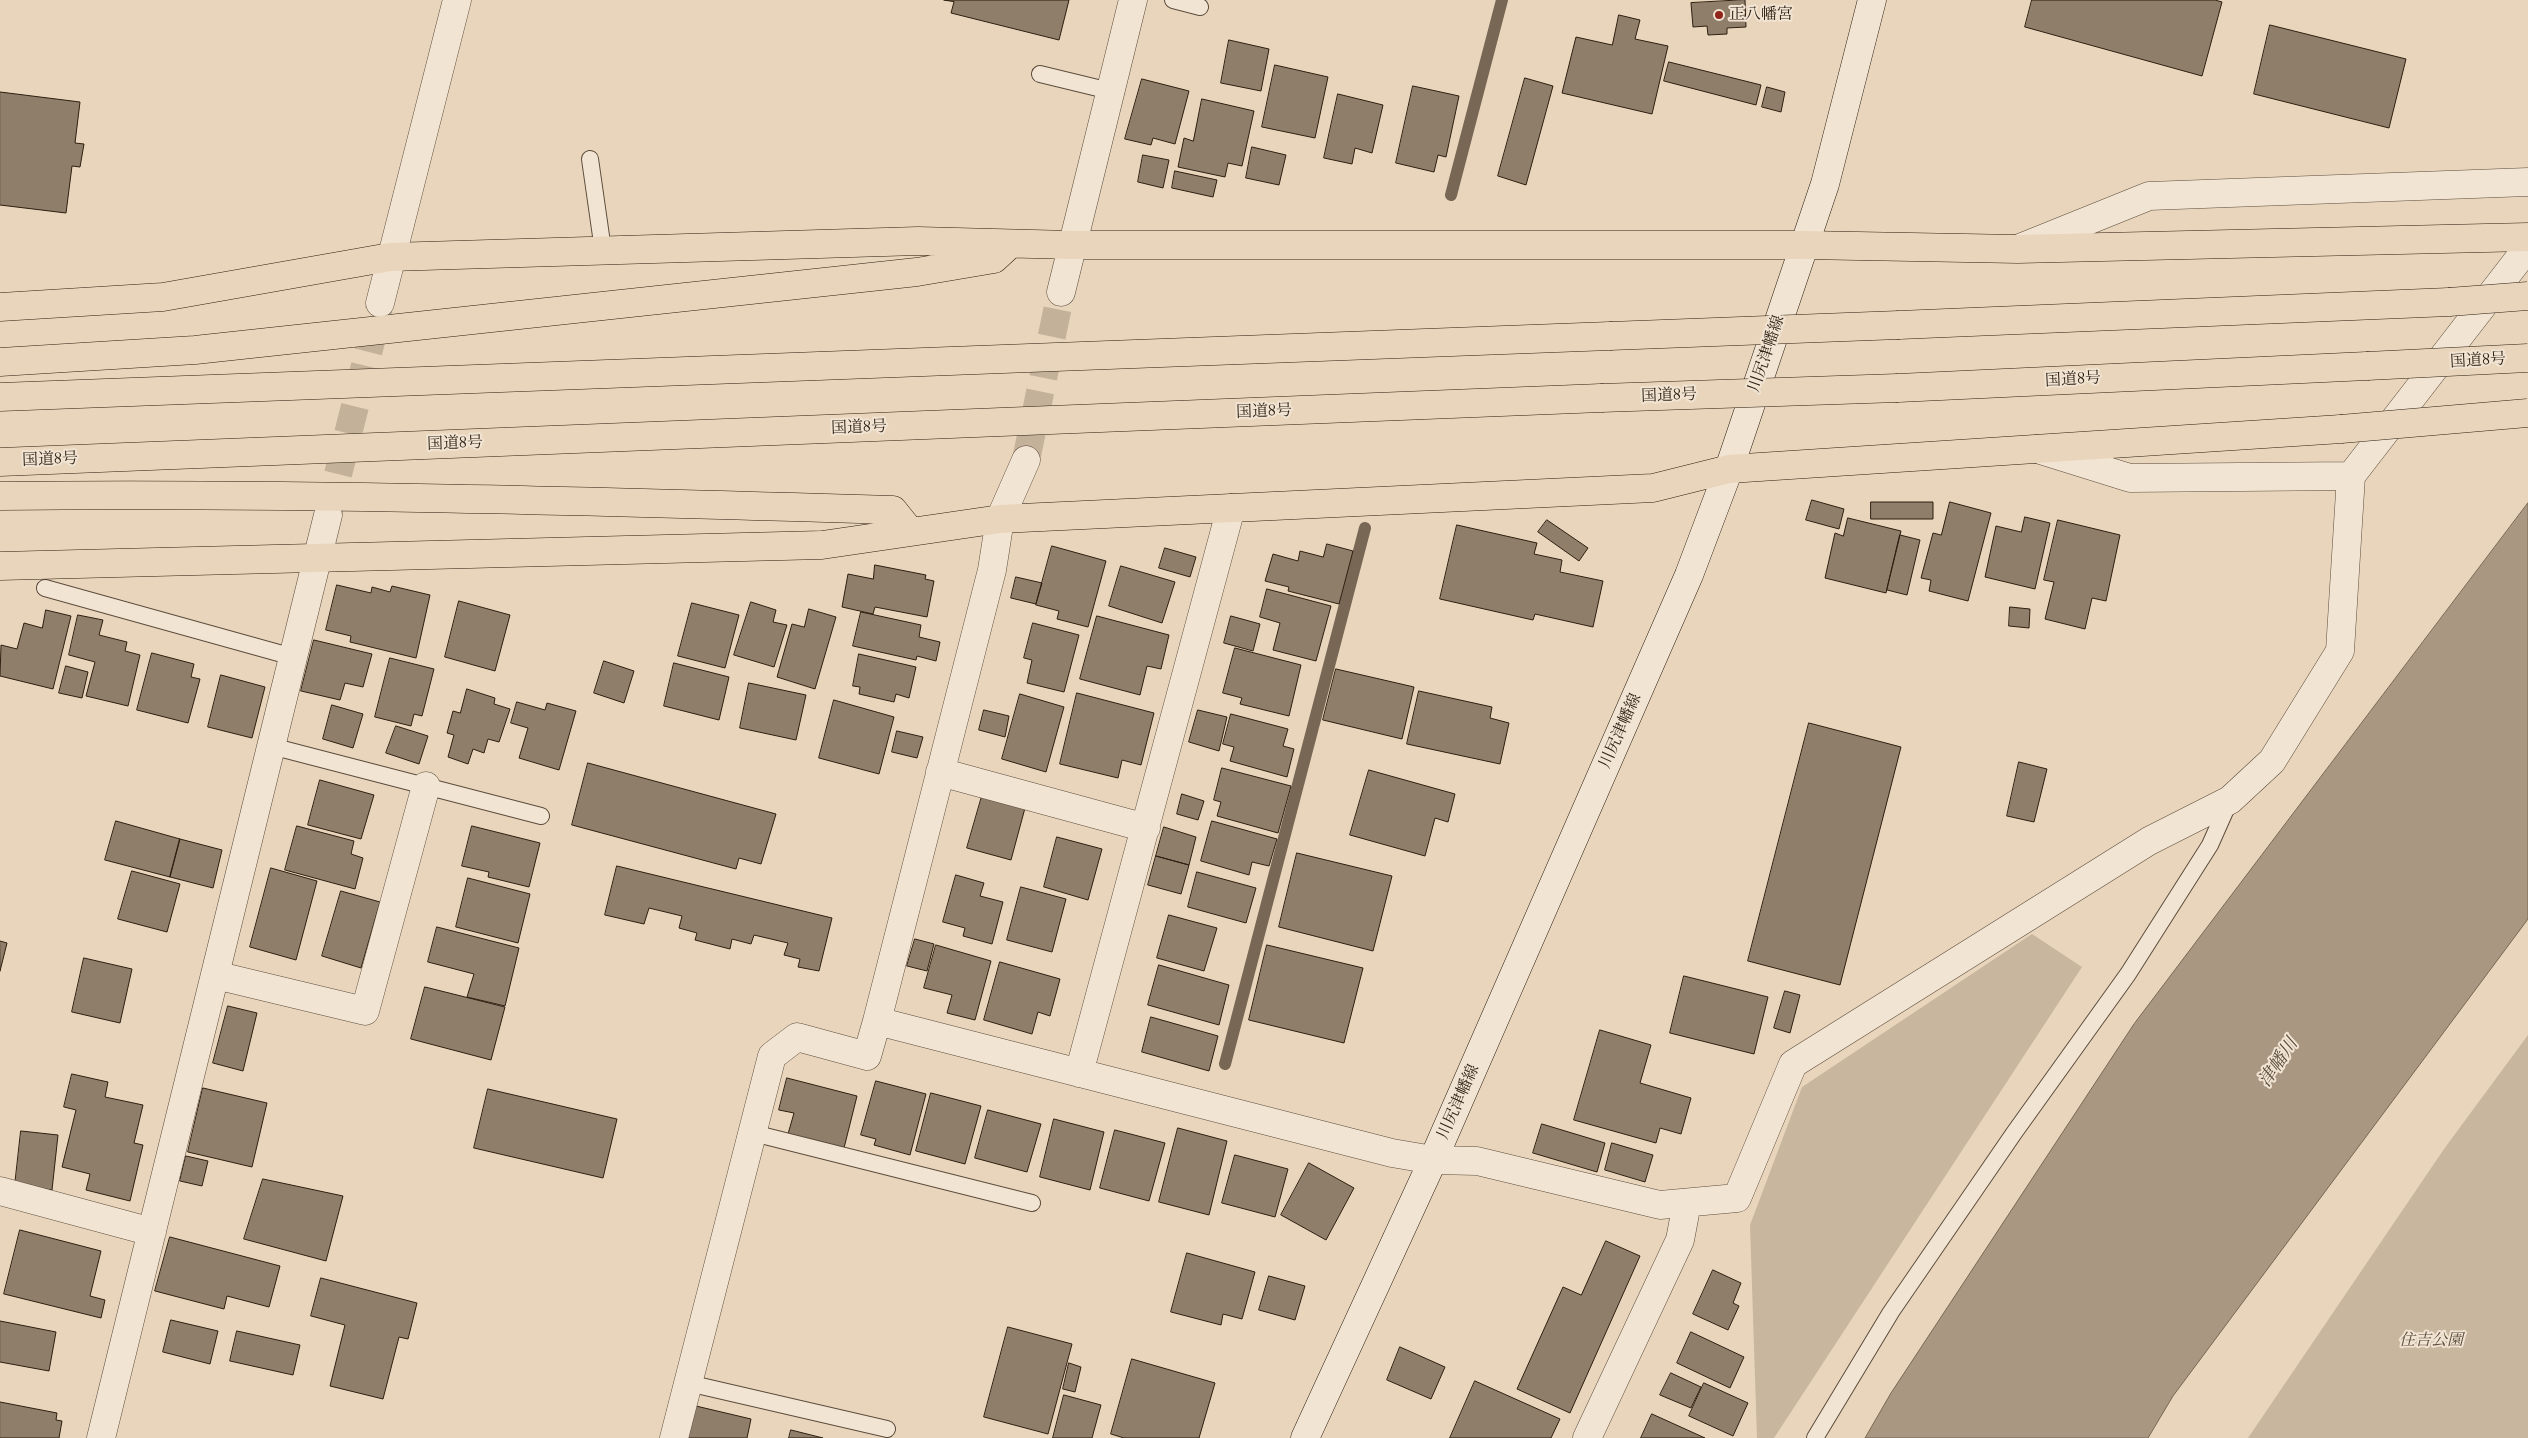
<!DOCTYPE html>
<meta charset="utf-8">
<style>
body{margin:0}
canvas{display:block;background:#e9d5bb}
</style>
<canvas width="2528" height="1438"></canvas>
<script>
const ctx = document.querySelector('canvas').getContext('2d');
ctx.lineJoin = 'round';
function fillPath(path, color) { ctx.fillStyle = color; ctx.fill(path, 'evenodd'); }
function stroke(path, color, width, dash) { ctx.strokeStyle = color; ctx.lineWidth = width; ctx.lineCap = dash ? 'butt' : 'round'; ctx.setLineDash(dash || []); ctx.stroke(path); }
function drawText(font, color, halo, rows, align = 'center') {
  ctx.font = font + ' "IM FELL French Canon","Noto Serif JP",serif'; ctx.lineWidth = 4; ctx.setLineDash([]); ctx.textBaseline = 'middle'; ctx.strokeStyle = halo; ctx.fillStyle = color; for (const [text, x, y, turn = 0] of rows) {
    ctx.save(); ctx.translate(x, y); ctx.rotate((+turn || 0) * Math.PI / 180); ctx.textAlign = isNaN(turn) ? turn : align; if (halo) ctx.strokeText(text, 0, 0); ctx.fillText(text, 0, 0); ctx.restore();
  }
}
fillPath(new Path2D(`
 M2032,934L2082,967L1774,1438H1757L1750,1225L1802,1087Z
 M2528,1035V1438H2248L2444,1149Z`), '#c9b69e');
const water = new Path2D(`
 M2528,503V919L2173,1396L2148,1438H1865L1891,1393L2134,1024Z`);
fillPath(water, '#a99781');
stroke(water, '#776754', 1);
stroke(new Path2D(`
 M1451,195L1502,0
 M1225,1064L1365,528`), '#776754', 12);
const building = new Path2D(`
 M944,0H1069L1059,40L951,13L954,2Z
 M1745,0L1746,27L1727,28V34L1708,35L1707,26L1693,27L1691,3Z
 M2032,0H2215L2222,2L2202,76L2025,27Z
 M1619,15L1640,20L1635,39L1668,46L1652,114L1562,93L1576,37L1612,45Z
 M2270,25L2406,59L2389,128L2254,94Z
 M1229,40L1269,49L1261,91L1221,83Z
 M1669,62L1761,85L1756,105L1664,81Z
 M1275,65L1328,77L1315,138L1262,127Z
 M1525,78L1553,86L1526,185L1498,176Z
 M1142,79L1189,91L1175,144L1153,138L1151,145L1125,139Z
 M1413,86L1459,96L1446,157L1438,155L1434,172L1396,163Z
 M1767,87L1785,92L1781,112L1762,107Z
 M0,92L80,102L75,143L84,144L80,167L72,166L66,213L0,205Z
 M1338,94L1383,105L1372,153L1355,148L1352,164L1324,158Z
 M1202,99L1254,111L1242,166L1228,163L1225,177L1178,167L1184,138L1193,141Z
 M1252,147L1286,155L1279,185L1246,178Z
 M1143,155L1169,160L1163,188L1138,182Z
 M1175,171L1217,180L1213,197L1172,188Z
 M1812,500L1844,509L1839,529L1806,520Z
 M1871,502H1933V519H1871Z
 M1950,502L1991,513L1968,601L1929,591L1931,580L1921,578L1933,533L1941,535Z
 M2025,517L2050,523L2035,589L1985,577L1996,526L2021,532Z
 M1848,518L1901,531L1886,593L1825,578L1835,533L1843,536Z
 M1547,520L1588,548L1579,561L1538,532Z
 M2058,520L2120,535L2106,601L2092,598L2085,629L2045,619L2054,582L2044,580Z
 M1457,525L1537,543L1534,554L1562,560L1560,572L1603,581L1593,627L1535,614L1533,620L1440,599Z
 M1900,535L1920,540L1907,595L1887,590Z
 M1327,544L1353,551L1339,604L1288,591L1289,587L1265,581L1273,554L1298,561L1300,551L1323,557Z
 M1052,546L1106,561L1088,627L1057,619L1059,611L1036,605Z
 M1165,548L1196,557L1190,577L1159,568Z
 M875,565L926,575L925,579L934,581L927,617L875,607L873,614L842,607L848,574L873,579Z
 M1121,566L1175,582L1162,623L1109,606Z
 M1016,577L1042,583L1036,604L1011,598Z
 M337,585L371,593L372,587L390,592L392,586L430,595L416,658L350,642L351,636L326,630Z
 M1267,589L1331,606L1316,661L1273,650L1280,623L1260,617Z
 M459,601L510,615L495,671L445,657Z
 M751,602L776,610L773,622L787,625L774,667L734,655Z
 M692,603L739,615L725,668L678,656Z
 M2010,607L2030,609L2029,628L2009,626Z
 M809,609L836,617L815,689L777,677L792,624L804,627Z
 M46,610L71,616L53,689L0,676L1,645L17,649L24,623L42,628Z
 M861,612L921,625L919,637L940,642L936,661L917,656L916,660L853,646Z
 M78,615L103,620L99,635L127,642L125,651L140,655L128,706L86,696L95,662L69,655Z
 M1097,616L1169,635L1161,669L1147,666L1140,695L1080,679Z
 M1231,616L1260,624L1253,651L1224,643Z
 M1033,623L1079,635L1064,692L1027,683L1032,660L1024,658Z
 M314,640L372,654L363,687L345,683L340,700L301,691Z
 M1235,648L1301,665L1289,716L1240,704L1242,698L1223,693Z
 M152,653L194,664L191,677L200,679L188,723L137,710Z
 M859,654L916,667L909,698L896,694L894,702L859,694L860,687L853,686Z
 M390,658L434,669L422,716L414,714L411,726L375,717Z
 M604,661L634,671L624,703L594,693Z
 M674,663L729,677L719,720L664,706Z
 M66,666L88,672L82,698L59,693Z
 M1336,669L1414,687L1402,739L1323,720Z
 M221,675L265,687L252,738L208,727Z
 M749,683L806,695L796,740L740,728Z
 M467,689L495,698L494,704L510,709L499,742L488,739L484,753L473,749L468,764L448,757L454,735L447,733L453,711L460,713Z
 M1419,691L1492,707L1490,718L1509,723L1500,764L1407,744Z
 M1077,693L1154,713L1141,765L1122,760L1118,778L1060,764Z
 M1020,694L1064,707L1046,772L1002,759Z
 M834,700L894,717L879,774L819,758Z
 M517,702L545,710L547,703L576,711L559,770L519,758L528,728L511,723Z
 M332,705L363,714L353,748L323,739Z
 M984,710L1009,716L1005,737L979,730Z
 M1198,710L1227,717L1219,751L1189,742Z
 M1231,714L1288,729L1283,746L1294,749L1287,777L1230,761L1234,747L1223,744Z
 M1809,723L1901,747L1840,985L1748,961Z
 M396,726L428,736L419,764L386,753Z
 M897,731L923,737L917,758L892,752Z
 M2019,762L2047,769L2034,822L2007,816Z
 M588,763L776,814L761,864L739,858L736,869L572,825Z
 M1222,768L1291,786L1278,833L1217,816L1221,802L1214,800Z
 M1369,770L1455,794L1448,822L1435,818L1425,856L1350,835Z
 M320,780L374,795L361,839L308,825Z
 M1182,794L1204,801L1198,820L1177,814Z
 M982,796L1025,808L1011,860L967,848Z
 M116,821L180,839L170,877L105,860Z
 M1212,821L1277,839L1269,866L1252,862L1249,875L1201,861Z
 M297,826L354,841L351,854L363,858L355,889L285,870Z
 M472,826L540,843L529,887L488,877L489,872L462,866Z
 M1164,827L1196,837L1189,865L1156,856Z
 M1057,837L1102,849L1088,900L1044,887Z
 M180,839L222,850L213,888L170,877Z
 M1297,853L1392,876L1373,951L1279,927Z
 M1156,856L1189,865L1181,894L1148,885Z
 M617,866L832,918L819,971L798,967L800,959L784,955L788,943L754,935L751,944L732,939L730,949L695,940L697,933L679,928L682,916L649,908L644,924L605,915Z
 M271,868L317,881L296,960L250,947Z
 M132,871L180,884L167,932L118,919Z
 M1197,872L1256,888L1246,923L1188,907Z
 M956,875L984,883L980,896L1003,902L992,944L963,936L965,928L943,922Z
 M468,878L530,894L518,943L456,927Z
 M1021,887L1066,899L1052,952L1007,940Z
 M341,891L380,902L361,968L322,956Z
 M1169,915L1217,928L1204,971L1157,958Z
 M437,927L519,948L505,1006L467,997L474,974L428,962Z
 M915,939L934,944L927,971L907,966Z
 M0,941L7,943L0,971Z
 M936,945L991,961L975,1020L947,1013L952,995L924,988Z
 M1267,945L1363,968L1344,1043L1249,1020Z
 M84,958L132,969L120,1023L72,1012Z
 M1000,962L1060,979L1050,1016L1038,1012L1032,1034L984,1020Z
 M1159,965L1229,985L1219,1025L1148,1005Z
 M1684,976L1768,997L1754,1054L1670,1033Z
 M425,987L505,1007L491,1060L411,1039Z
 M1785,991L1800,995L1790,1033L1774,1028Z
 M228,1006L257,1013L243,1071L213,1063Z
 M1151,1017L1218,1036L1209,1071L1142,1052Z
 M1600,1030L1651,1045L1640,1083L1691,1098L1681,1134L1660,1128L1656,1143L1574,1120Z
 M72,1074L108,1082L105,1097L143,1105L134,1143L143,1145L130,1201L86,1190L90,1174L62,1167L76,1110L64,1107Z
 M787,1078L857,1096L844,1148L788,1134L794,1113L779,1110Z
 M876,1081L926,1094L910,1155L874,1145L876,1139L861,1135Z
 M203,1088L267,1103L252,1167L188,1152Z
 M488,1089L617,1119L603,1178L474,1148Z
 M931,1093L981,1106L965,1164L916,1151Z
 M988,1110L1041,1124L1027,1172L975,1158Z
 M1054,1119L1104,1132L1090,1190L1040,1177Z
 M1542,1124L1605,1143L1597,1172L1533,1153Z
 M1178,1128L1227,1141L1209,1215L1159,1202Z
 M1115,1130L1165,1143L1149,1201L1100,1188Z
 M21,1131L58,1135L52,1190L15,1185Z
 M1612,1143L1653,1155L1645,1182L1605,1170Z
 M1235,1155L1288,1169L1275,1217L1222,1203Z
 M186,1156L208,1161L202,1186L180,1181Z
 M1309,1163L1354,1188L1326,1240L1281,1215Z
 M263,1179L343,1196L326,1261L244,1239Z
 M20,1230L101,1251L90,1296L105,1300L101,1318L4,1294Z
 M170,1237L280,1266L269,1307L227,1296L224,1309L155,1291Z
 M1606,1241L1640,1256L1570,1413L1517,1389L1563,1287L1581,1295Z
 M1187,1253L1255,1272L1242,1319L1223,1314L1221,1325L1171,1312Z
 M1713,1270L1741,1283L1733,1303L1739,1306L1728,1330L1693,1314Z
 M1269,1276L1305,1286L1295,1320L1259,1310Z
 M321,1278L417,1303L408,1339L399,1337L383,1399L330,1386L345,1325L311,1316Z
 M171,1320L218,1331L210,1364L163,1352Z
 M0,1321L56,1332L49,1371L0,1362Z
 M1008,1327L1072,1344L1048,1434L984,1417Z
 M237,1331L300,1345L293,1375L230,1361Z
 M1691,1332L1744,1357L1730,1388L1677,1363Z
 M1400,1347L1445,1367L1431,1399L1387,1380Z
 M1132,1359L1215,1383L1199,1438H1124L1111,1434Z
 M1069,1363L1081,1367L1075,1392L1063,1389Z
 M1671,1373L1701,1387L1691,1408L1660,1395Z
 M1475,1381L1560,1419L1551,1438H1450Z
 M1704,1383L1748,1403L1733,1436L1689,1416Z
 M1064,1395L1101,1405L1092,1438H1053Z
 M0,1402L57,1413L56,1420L62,1421L59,1438H0Z
 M696,1406L751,1419L747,1438H688Z
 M1652,1414L1705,1438H1641Z
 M791,1430L823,1438H789Z`);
fillPath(building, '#8f7e69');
stroke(building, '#2d1f11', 1);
stroke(new Path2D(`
 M1026,460L1061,292
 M328,515L379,309`), '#c3b199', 28, [28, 14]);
const lane = new Path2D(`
 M1173,0L1200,7
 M1040,74L1110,91
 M590,159L603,250
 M45,588L293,657
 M271,746L541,816
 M753,1133L1032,1203
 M688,1383L887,1429
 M1815,1438L1891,1312L2014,1133L2128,974L2210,845L2230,800`);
const street = new Path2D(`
 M2020,248L2149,196L2528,182
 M1061,292L1133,0
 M380,303L457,0
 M2037,449L2130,478L2351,476
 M1026,460L1000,519L992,570L877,1021L1392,1153L1433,1160L1477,1161L1660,1205L1737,1198L1793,1064L2149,841L2230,800L2272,761L2340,651L2351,476L2528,247
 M940,772L1146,828
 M215,975L365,1011L426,786
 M1079,1073L1231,508
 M0,1191L152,1232
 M101,1438L328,515
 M674,1438L772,1056L797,1037L867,1056L877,1021
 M1587,1438L1680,1240L1687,1203`);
const secondary = new Path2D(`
 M1305,1438L1433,1160L1689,575L1729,469L1825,184L1872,0`);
const highway = new Path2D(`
 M0,307L163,297L390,257L918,241L1071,245H1804L2018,249L2528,237
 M1899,325L2449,302
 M0,362L195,350L917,272L994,259L1008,246
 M1898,388L2367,366
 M0,397L1610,336
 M0,462L1601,398
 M0,496C298,493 595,501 893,510L910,531
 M0,566L822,545L1000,519L1653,488L1729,469L2341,429`);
stroke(lane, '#5c4c3c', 18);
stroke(street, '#5c4c3c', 29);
stroke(secondary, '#2d1f11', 29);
stroke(highway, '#2d1f11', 29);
stroke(lane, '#f1e4d3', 16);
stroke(street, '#f1e4d3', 28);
stroke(secondary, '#f1e4d3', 28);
stroke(highway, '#e9d5bb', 28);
const highwayBridge = new Path2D(`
 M2449,302L2528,296
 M1610,336L1899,325
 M2367,366L2528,358
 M1601,398L1898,388
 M2341,429L2528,413`);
stroke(highwayBridge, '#2d1f11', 29, []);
stroke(highwayBridge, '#e9d5bb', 28);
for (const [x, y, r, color] of [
 [1719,15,5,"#8f2418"]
]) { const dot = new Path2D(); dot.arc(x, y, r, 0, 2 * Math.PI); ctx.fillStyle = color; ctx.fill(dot); stroke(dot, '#f1e4d3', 2); }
drawText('16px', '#2d1f11', '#f1e4d3', [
 ["正八幡宮",1729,15]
], 'left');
drawText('16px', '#2d1f11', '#f1e4d3', [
 ["川尻津幡線",1767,354,-71],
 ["国道8号",2478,361,-3],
 ["国道8号",2073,380,-3],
 ["国道8号",1669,396,-2],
 ["国道8号",1264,412,-2],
 ["国道8号",859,428,-2],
 ["国道8号",455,444,-2],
 ["国道8号",50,460,-2],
 ["川尻津幡線",1621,731,-66],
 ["川尻津幡線",1459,1102,-66]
]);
drawText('italic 16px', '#5c4c3b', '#f1e4d3', [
 ["住吉公園",2431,1341]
]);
drawText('italic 18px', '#584938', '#f1e4d3', [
 ["津幡川",2279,1063,-56]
]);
</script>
